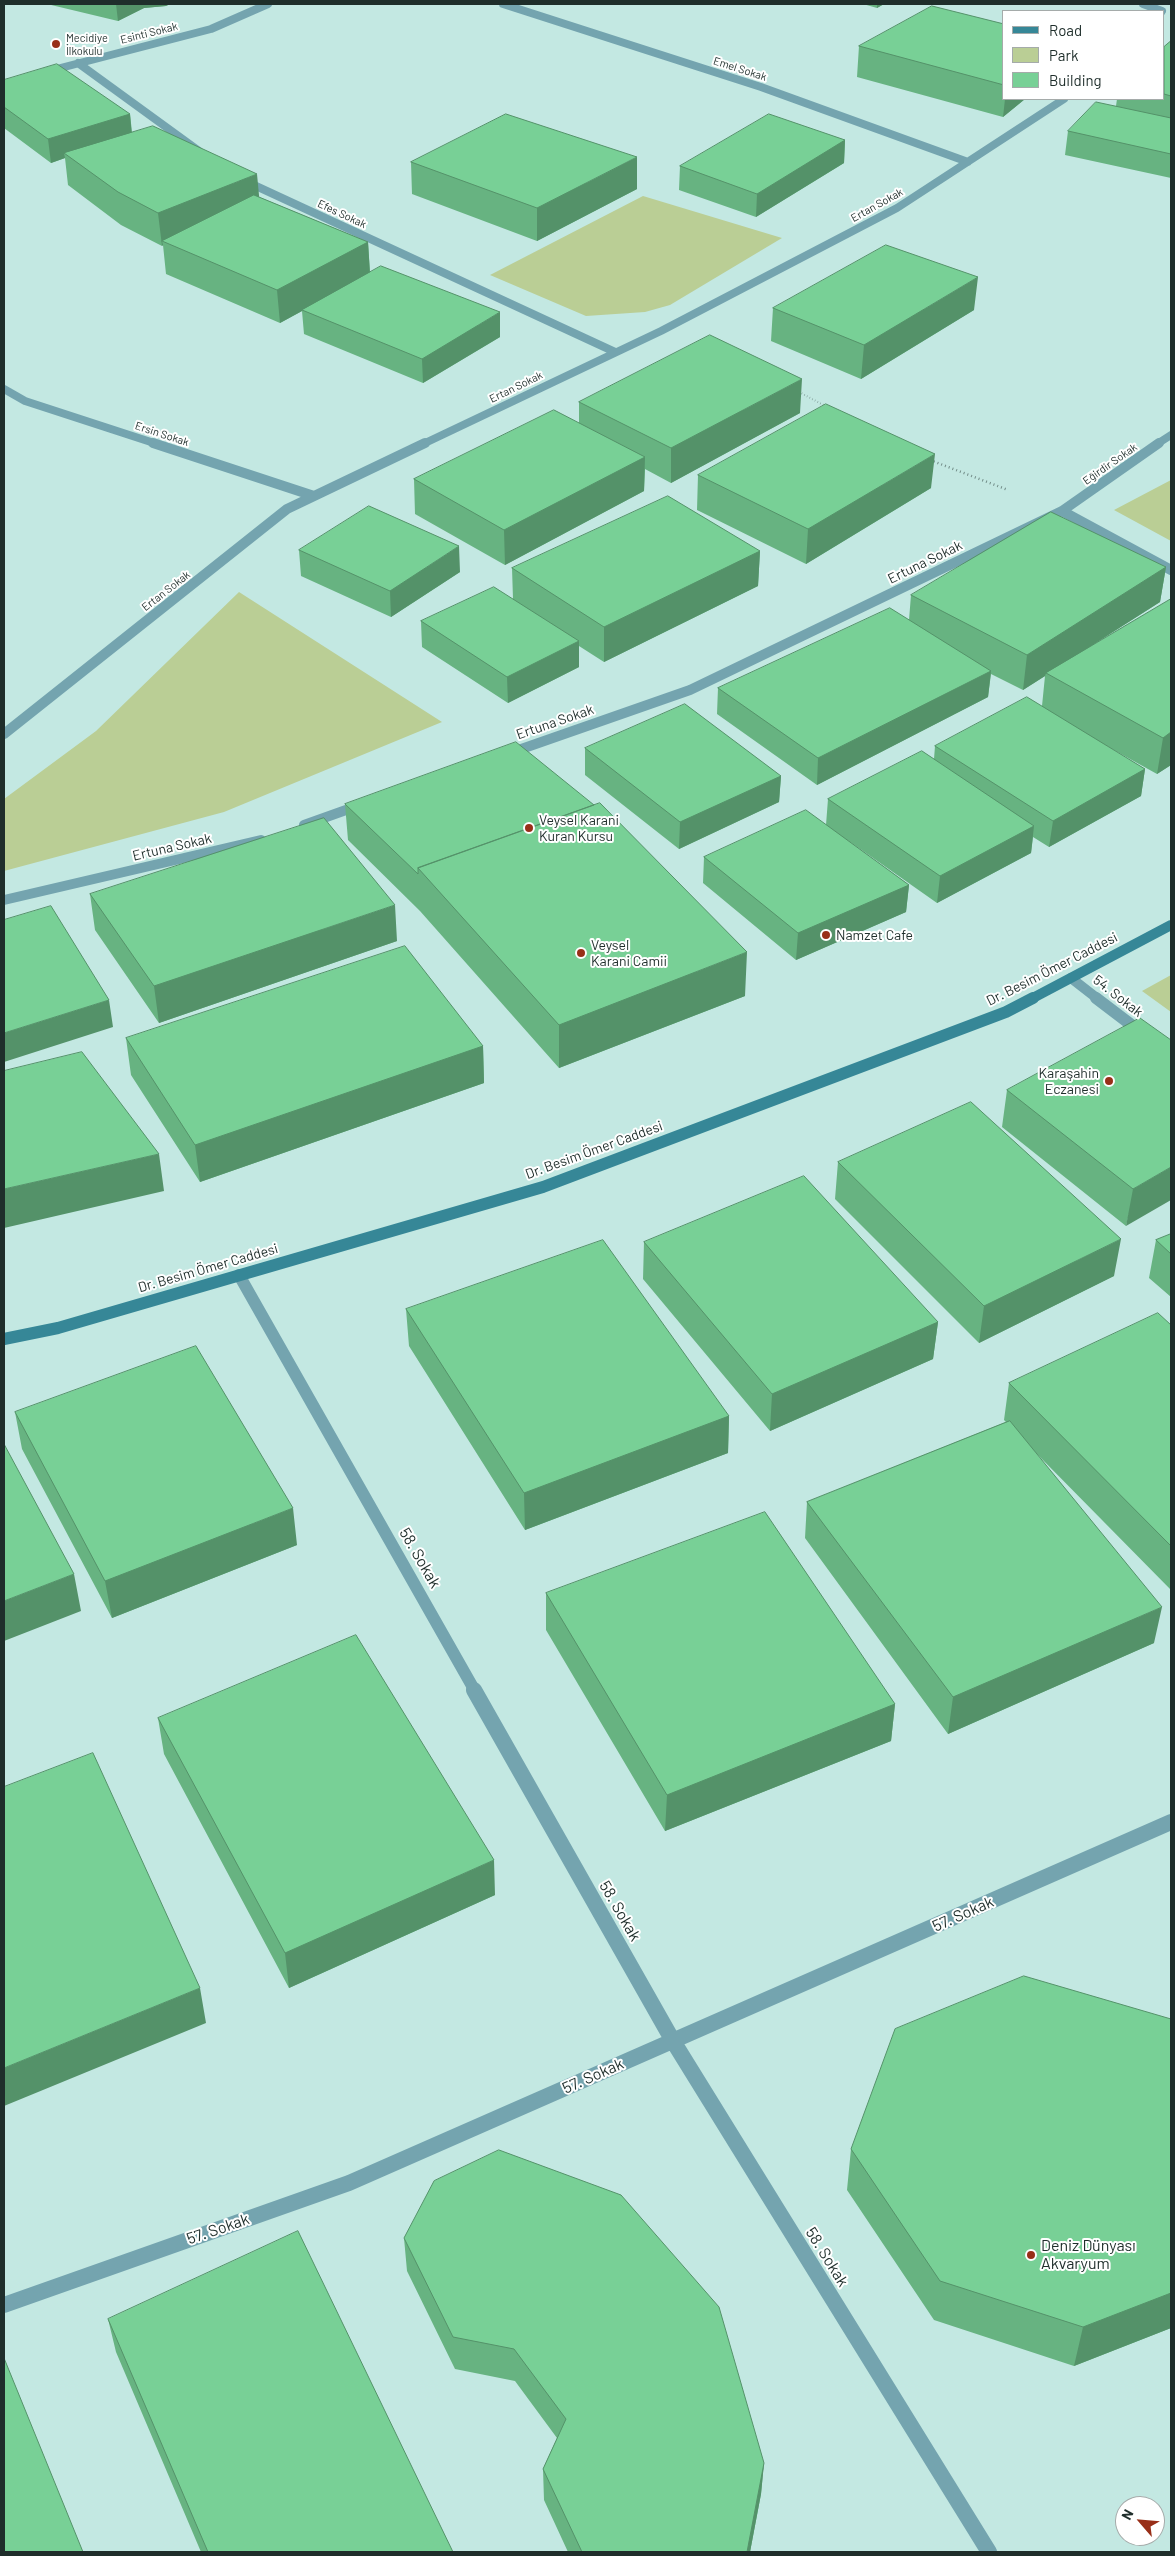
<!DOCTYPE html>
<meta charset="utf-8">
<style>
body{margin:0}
#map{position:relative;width:1175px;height:2556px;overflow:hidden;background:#c3e8e2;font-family:Barlow,sans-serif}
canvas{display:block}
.frame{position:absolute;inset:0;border:5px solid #1f2e2b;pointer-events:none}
.legend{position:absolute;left:1002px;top:10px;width:162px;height:90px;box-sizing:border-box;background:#fff;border:1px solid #a5abaa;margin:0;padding:6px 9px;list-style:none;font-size:15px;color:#1f2e2b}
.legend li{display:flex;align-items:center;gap:10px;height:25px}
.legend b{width:25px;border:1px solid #a5abaa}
.north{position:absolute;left:1115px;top:2496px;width:50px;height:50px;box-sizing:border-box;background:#fff;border:1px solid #a5abaa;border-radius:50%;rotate:297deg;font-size:14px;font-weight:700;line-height:20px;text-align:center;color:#1f2e2b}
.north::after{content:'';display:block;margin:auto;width:18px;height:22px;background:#982f18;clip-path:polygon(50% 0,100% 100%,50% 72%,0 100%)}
</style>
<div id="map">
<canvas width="1175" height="2556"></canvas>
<div class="frame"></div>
<ul class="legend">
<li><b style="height:6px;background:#368797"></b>Road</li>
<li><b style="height:14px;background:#bace95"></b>Park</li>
<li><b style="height:14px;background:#78d096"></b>Building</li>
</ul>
<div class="north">N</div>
</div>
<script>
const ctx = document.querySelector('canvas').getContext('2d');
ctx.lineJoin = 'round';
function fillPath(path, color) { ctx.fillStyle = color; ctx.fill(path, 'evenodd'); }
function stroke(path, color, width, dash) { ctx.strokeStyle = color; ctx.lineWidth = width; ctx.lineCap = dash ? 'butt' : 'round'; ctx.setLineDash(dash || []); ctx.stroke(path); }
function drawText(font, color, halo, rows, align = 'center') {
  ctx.font = font + ' Barlow,sans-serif'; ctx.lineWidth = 4; ctx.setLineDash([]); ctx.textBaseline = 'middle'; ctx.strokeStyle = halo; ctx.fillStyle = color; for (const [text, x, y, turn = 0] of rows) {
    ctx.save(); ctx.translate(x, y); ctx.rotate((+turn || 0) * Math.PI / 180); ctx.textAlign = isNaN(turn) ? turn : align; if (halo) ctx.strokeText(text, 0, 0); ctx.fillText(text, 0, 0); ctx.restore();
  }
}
fillPath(new Path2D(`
 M643,196L782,238L670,305L645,312L586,316L490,275Z
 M1171,480V541L1114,510Z
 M239,592L442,722L224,812L4,871V799L96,731Z
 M1171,975V1012L1142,991Z`), '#bace95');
stroke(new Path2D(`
 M799,392L827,407`), '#728c88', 2, [0.5, 2.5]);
stroke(new Path2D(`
 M930,460L1008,490`), '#728c88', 2.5, [1, 3]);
stroke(new Path2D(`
 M503,4L761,87L968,162
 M1143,4L1162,11
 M78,63L199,151
 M45,72L211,29L268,4
 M243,180L615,352
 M4,389L25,401L157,444
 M423,444L661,331L897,208L1064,99
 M1157,444L1171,435`), '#74a4af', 8);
stroke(new Path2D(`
 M153,443L314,496
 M1062,511L1171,570
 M4,734L287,509L425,443
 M507,754L690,690L1062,511L1159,443
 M304,825L360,805
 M4,900L261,840
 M1071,978L1098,999`), '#74a4af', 10);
stroke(new Path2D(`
 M1096,998L1142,1033
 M239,1275L475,1691`), '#74a4af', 12);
stroke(new Path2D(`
 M474,1690L673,2041L989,2552
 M4,2305L349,2183L1171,1822`), '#74a4af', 16);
stroke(new Path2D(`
 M1031,999L1171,925`), '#368797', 10);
stroke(new Path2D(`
 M4,1339L58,1328L543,1187L1006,1012L1033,998`), '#368797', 12);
fillPath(new Path2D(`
 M47,4H170L166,6L144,8L118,21Z
 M863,4H884L877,8Z
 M1004,24V99H1025L1003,117L857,77L859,46Z
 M1171,41V178L1065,155L1068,131L1116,106L1117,99H1164V47Z
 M4,80L130,114L132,132L259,197L368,242L370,272L500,337L423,383L304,334L302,311L280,323L166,274L163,245L162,246L121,225L68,185L65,158L51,163L4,128Z
 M845,140L844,163L756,217L679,190L680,166Z
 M411,162L637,189L537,241L412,194Z
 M773,308L974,310L861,379L771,341Z
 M579,402L800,413L671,483L645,469L644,491L505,565L415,514L414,479L579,423Z
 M698,475L931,488L806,564L697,510Z
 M299,550L460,572L391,617L301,576Z
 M760,551L758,586L604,662L579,646V667L508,703L422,647L421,621L513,599L512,568Z
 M1166,567L1160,602L1088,648L1171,599V765L1157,774L1103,744L1145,769L1141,796L1049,847L1033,837L1031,853L937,903L846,839L909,885L906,912L796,960L703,883L704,857L826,825L828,799L934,759L935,746L1042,706L1045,676L1023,690L991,674L988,697L817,785L717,714L718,688L909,620L911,595Z
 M585,748L781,776L779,802L679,849L585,775Z
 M345,804L745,996L559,1068L420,911L348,840Z
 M90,894L397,941L159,1023L95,930Z
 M126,1038L483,1046L484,1083L200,1182L131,1075Z
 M1171,1040L1126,1226L1002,1127L1007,1090Z
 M838,1162L1114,1276L979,1343L835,1199Z
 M1171,1234V1297L1149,1278L1156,1240Z
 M644,1242L938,1322L933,1359L770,1431L643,1279Z
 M406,1309L729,1416L728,1453L525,1530L409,1346Z
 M1171,1325V1590L1034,1451L1154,1643L948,1734L805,1538L807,1502L1006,1422L1004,1420L1009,1383Z
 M15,1412L297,1545L112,1618L22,1449Z
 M546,1593L895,1704L891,1741L665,1831L546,1630Z
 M158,1718L495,1895L289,1988L164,1754Z
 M1171,2019V2328L1074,2366L934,2320L847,2190L851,2149Z
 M404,2238L764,2463L761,2494L750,2552H568L544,2500L543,2469L557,2438L515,2381L455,2369L407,2271Z
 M108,2319L453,2552H201L116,2352Z`), '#67b381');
fillPath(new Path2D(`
 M116,4H170L166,6L144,8L118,21Z
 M877,4H884L877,8Z
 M1005,99H1025L1003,117Z
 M130,114L132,138L64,153L65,158L51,163L48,139Z
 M845,140L844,163L756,217L757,194Z
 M637,157V189L537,241V208Z
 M257,174L260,206L162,241L163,245L162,246L158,213Z
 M368,242L370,275L302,310V311L280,323L277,290Z
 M978,277L974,310L861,379L864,345Z
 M500,312V337L423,383L422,359Z
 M802,379L800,413L671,483V448Z
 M935,454L931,488L806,564L808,529Z
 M645,457L644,491L505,565L504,530Z
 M459,546L460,572L391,617L390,591Z
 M760,551L758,586L604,662V627Z
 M1166,567L1160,602L1047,674L1046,673L1045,676L1023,690L1027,655Z
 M579,641V667L508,703L507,677Z
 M991,671L988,697L817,785L818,758Z
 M1171,732V765L1157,774L1163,738Z
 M1145,769L1141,796L1049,847L1053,821Z
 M781,776L779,802L679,849L680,822Z
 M1034,826L1031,853L937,903L940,876Z
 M909,885L906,912L796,960L798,933Z
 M395,905L397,941L159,1023L154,986Z
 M747,952L745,996L559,1068V1025Z
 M109,1000L113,1027L4,1062V1033Z
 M483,1046L484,1083L200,1182L195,1145Z
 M159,1154L164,1191L4,1228V1189Z
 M1171,1167V1200L1126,1226L1133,1189Z
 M1121,1239L1114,1276L979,1343L984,1306Z
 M938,1322L933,1359L770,1431L772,1394Z
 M729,1416L728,1453L525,1530L524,1493Z
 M293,1508L297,1545L112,1618L105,1581Z
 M74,1574L81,1611L4,1641V1601Z
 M1162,1607L1154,1643L948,1734L953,1697Z
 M895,1704L891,1741L665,1831L667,1795Z
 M494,1860L495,1895L289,1988L285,1953Z
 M200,1988L206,2023L4,2106V2068Z
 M1171,2293V2328L1074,2366L1083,2327Z
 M764,2463L761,2494L750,2552H747Z`), '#549269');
const building = new Path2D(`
 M932,6L1004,24V85L859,46Z
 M1171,41V96L1164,94V47Z
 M57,64L130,114L48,139L4,107V80Z
 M1096,102L1171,118V154L1068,131Z
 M506,114L637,157L537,208L411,162Z
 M769,114L845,140L757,194L680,166Z
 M153,126L257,174L158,213L118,192L64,153Z
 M254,195L368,242L277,290L162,241Z
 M886,245L978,277L864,345L773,308Z
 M381,266L500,312L422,359L302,310Z
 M710,335L802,379L671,448L579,402Z
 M826,404L935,454L808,529L698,475Z
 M554,410L645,457L504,530L414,479Z
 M668,496L760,551L604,627L512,568Z
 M369,506L459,546L390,591L299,550Z
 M1051,512L1166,567L1027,655L911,595Z
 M494,587L579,641L507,677L421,621Z
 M1171,599V732L1163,738L1046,673Z
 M890,608L991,671L818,758L718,688Z
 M1027,697L1145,769L1053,821L935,746Z
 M685,704L781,776L680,822L585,748Z
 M516,742L594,805L418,868V874L345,804Z
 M922,751L1034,826L940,876L828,799Z
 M600,803L747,952L559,1025L418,868Z
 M806,810L909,885L798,933L704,857Z
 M324,818L395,905L154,986L90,894Z
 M51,906L109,1000L4,1033V920Z
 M405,946L483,1046L195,1145L126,1038Z
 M1140,1018L1171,1040V1167L1133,1189L1007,1090Z
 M82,1052L159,1154L4,1189V1071Z
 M971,1102L1121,1239L984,1306L838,1162Z
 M804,1176L938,1322L772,1394L644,1242Z
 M1171,1234V1254L1156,1240Z
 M603,1240L729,1416L524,1493L406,1309Z
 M1158,1313L1171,1325V1546L1009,1383Z
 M196,1346L293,1508L105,1581L15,1412Z
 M1010,1421L1162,1607L953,1697L807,1502Z
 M4,1444L74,1574L4,1601Z
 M765,1512L895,1704L667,1795L546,1593Z
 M356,1635L494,1860L285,1953L158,1718Z
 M93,1753L200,1988L4,2068V1787Z
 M1024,1976L1171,2019V2293L1083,2327L940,2281L851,2149L895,2029Z
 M499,2150L621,2195L719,2307L764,2463L747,2552H582L543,2469L566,2419L514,2349L453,2337L404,2238L434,2181Z
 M298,2231L453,2552H208L108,2319Z
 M4,2358L83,2552H4Z`);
fillPath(building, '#78d096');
stroke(building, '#549269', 1);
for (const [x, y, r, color] of [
 [56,44,5,"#982f18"],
 [529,828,5,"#982f18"],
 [826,935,5,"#982f18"],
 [581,953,5,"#982f18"],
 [1109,1081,5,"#982f18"],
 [1031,2255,5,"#982f18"]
]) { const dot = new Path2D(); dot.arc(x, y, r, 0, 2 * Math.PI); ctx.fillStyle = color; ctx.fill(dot); stroke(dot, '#fff', 2); }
drawText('11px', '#1f2e2b', '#fff', [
 ["Esinti Sokak",149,33,-14],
 ["Emel Sokak",740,69,18],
 ["Ertan Sokak",877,205,-29],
 ["Efes Sokak",342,214,25],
 ["Ertan Sokak",516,387,-26],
 ["Ersin Sokak",162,434,18],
 ["Eğirdir Sokak",1110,464,-35],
 ["Ertan Sokak",166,591,-38]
]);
drawText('11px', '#1f2e2b', '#fff', [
 ["Mecidiye",66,38],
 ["İlkokulu",66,51]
], 'left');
drawText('14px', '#1f2e2b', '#fff', [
 ["Ertuna Sokak",925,562,-26],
 ["Ertuna Sokak",555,722,-19],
 ["Ertuna Sokak",172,847,-13],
 ["Dr. Besim Ömer Caddesi",1052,969,-27],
 ["54. Sokak",1118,996,38],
 ["Dr. Besim Ömer Caddesi",594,1150,-20],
 ["Dr. Besim Ömer Caddesi",208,1268,-16]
]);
drawText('14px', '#1f2e2b', '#fff', [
 ["Veysel Karani",539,820],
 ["Kuran Kursu",539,836],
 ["Namzet Cafe",836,935],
 ["Veysel",591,945],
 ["Karani Camii",591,961],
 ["Karaşahin",1099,1073,"right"],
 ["Eczanesi",1099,1089,"right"]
], 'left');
drawText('16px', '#1f2e2b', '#fff', [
 ["58. Sokak",420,1558,60],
 ["58. Sokak",620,1911,60],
 ["57. Sokak",963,1914,-24],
 ["57. Sokak",593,2076,-24],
 ["57. Sokak",218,2229,-19],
 ["58. Sokak",827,2257,58]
]);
drawText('16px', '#1f2e2b', '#fff', [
 ["Deniz Dünyası",1041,2246],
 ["Akvaryum",1041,2264]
], 'left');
</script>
